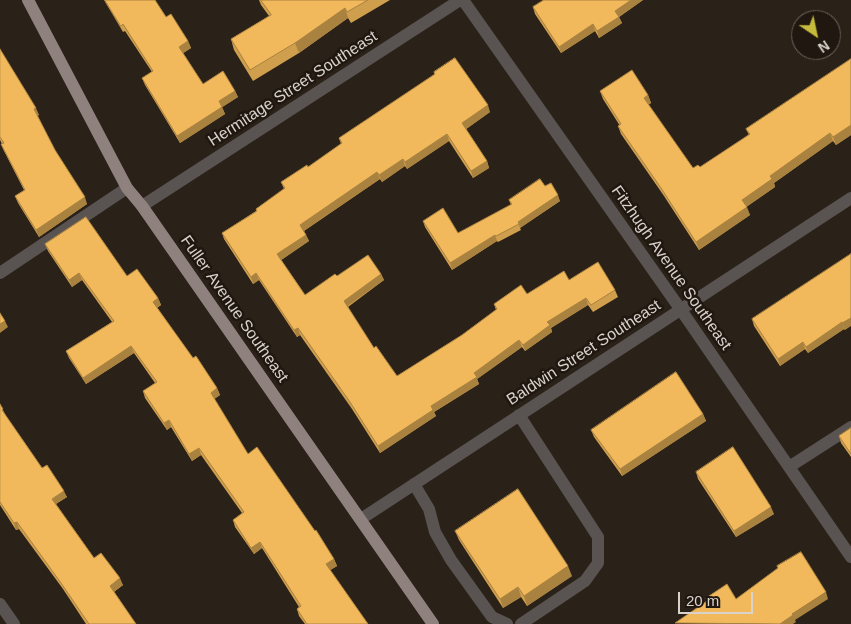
<!DOCTYPE html>
<style>
body{margin:0}
#map{position:relative;width:851px;height:624px;overflow:hidden;background:#2a2119;font-family:Arial,sans-serif}
canvas{display:block}
.north{position:absolute;left:791px;top:10px;width:50px;height:50px;box-sizing:border-box;background:#201810;border:1px solid #6a625c;border-radius:50%;rotate:146deg;font-size:14px;font-weight:700;line-height:20px;text-align:center;color:#d9d2cd}
.north::after{content:'';display:block;margin:auto;width:18px;height:22px;background:#c7bb3b;clip-path:polygon(50% 0,100% 100%,50% 72%,0 100%)}
.scale{position:absolute;left:678px;top:592px;width:75px;height:22px;box-sizing:border-box;border:2px solid #d9d2cd;border-top:0;padding-left:6px;font-size:15px;line-height:18px;white-space:nowrap;color:#d9d2cd;-webkit-text-stroke:4px #201810;paint-order:stroke}
</style>
<div id="map">
<canvas width="851" height="624"></canvas>
<div class="north">N</div>
<div class="scale">20 m</div>
</div>
<script>
const ctx = document.querySelector('canvas').getContext('2d');
ctx.lineJoin = 'round';
function stroke(path, color, width, dash) { ctx.strokeStyle = color; ctx.lineWidth = width; ctx.lineCap = dash ? 'butt' : 'round'; ctx.setLineDash(dash || []); ctx.stroke(path); }
function fillPath(path, color) { ctx.fillStyle = color; ctx.fill(path, 'evenodd'); }
function drawText(font, color, halo, rows, align = 'center') {
  ctx.font = font + ' Arial,sans-serif'; ctx.lineWidth = 5; ctx.setLineDash([]); ctx.textBaseline = 'middle'; ctx.strokeStyle = halo; ctx.fillStyle = color; for (const [text, x, y, turn = 0] of rows) {
    ctx.save(); ctx.translate(x, y); ctx.rotate((+turn || 0) * Math.PI / 180); ctx.textAlign = isNaN(turn) ? turn : align; if (halo) ctx.strokeText(text, 0, 0); ctx.fillText(text, 0, 0); ctx.restore();
  }
}
stroke(new Path2D(`
 M463,0L681,310L851,557
 M142,206L460,0
 M0,273L127,188
 M519,415L598,537V563L585,581L521,624
 M789,467L851,427
 M414,484L429,509L435,532L451,560L492,617L507,624
 M361,519L851,198
 M0,604L14,624`), '#595351', 12);
stroke(new Path2D(`
 M28,0L127,188L142,206L433,624`), '#8f827e', 12);
fillPath(new Path2D(`
 M104,0H155L166,17L188,41L191,48L183,53L203,84L235,91L238,97L222,107L225,114L180,143L145,85L142,78L152,72L125,31L123,32Z
 M259,0H390L351,23L348,18L299,53L253,81L234,50L231,39L269,16L261,5Z
 M544,0H643L619,17L622,23L599,38L595,31L561,53L535,14L533,7Z
 M0,49L39,115L37,116L55,150L87,204L39,237L18,203L15,196L24,190L4,151L1,144H2L0,140Z
 M851,59V135L836,145L833,141L774,183L775,187L746,207L750,215L699,250L664,196L621,134L618,126H620L603,99L600,91L648,95L651,103L648,105L693,168L700,167L749,135L746,129Z
 M434,72L490,112L466,129L487,161L489,168L473,178L449,141L407,169L405,166L382,182L380,179L304,231L309,241L281,260L305,295L337,276L381,274L384,280L348,307L374,348L397,376L462,335L496,310L494,304L527,294L569,280L615,290L618,297L593,312L588,305L551,328L552,332L525,351L522,347L477,379L479,384L434,412L436,416L380,453L352,409L300,335L297,337L259,280L253,284L224,239L222,233L256,211V209L284,189L281,182L308,167L341,144L339,138L434,75Z
 M545,186L560,201L520,228L521,230L498,242L497,241L452,270L425,227L423,221L458,233L511,205L509,200Z
 M45,244L127,276L158,298L161,305L157,308L193,358L217,388L220,395L214,399L248,454L334,559L337,566L330,570L368,624H305L299,616L297,609L299,607L262,548L254,554L235,527L233,520L242,513L201,455L192,461L171,427L167,430L145,398L143,391L155,383L134,353L86,384L69,358L66,351L112,322L82,280L72,287L48,251Z
 M851,254L845,330L844,329L808,353L805,349L780,366L754,326L752,319Z
 M0,404L6,416L42,468L67,497L56,504L94,558L123,585L114,592L136,624H86L63,589L19,529L16,530L0,505Z
 M703,414L706,421L622,476L594,437L591,430Z
 M851,428V457L841,443L839,436Z
 M696,472L774,514L736,537L698,479Z
 M455,531L572,576L527,606L521,597L503,608L459,540Z`), '#cf9f4e');
fillPath(new Path2D(`
 M631,0H643L619,17L622,23L599,38L597,31L615,11Z
 M345,8L348,18L299,53L295,43Z
 M593,24L595,31L561,53L559,47Z
 M188,41L191,48L182,54L179,47Z
 M235,91L238,97L221,108L219,101Z
 M648,95L651,103L647,106L644,98Z
 M488,105L490,112L465,130L462,123Z
 M222,107L225,114L180,143L177,136Z
 M36,108L39,115L36,116L34,109Z
 M851,125V135L836,145L833,137Z
 M830,133L833,141L774,183L775,187L745,208L742,200L770,176Z
 M447,134L449,141L407,169L405,162Z
 M403,159L405,166L382,182L379,175Z
 M487,161L489,168L473,178L471,171Z
 M377,172L380,179L302,232L300,225Z
 M558,195L560,201L520,228L518,222Z
 M85,197L87,204L39,237L36,230Z
 M747,207L750,215L699,250L696,242Z
 M306,235L309,241L280,261L277,254Z
 M495,235L497,241L452,270L450,263Z
 M79,273L82,280L72,287L69,280Z
 M256,273L259,280L253,284L251,277Z
 M381,274L384,280L346,307L344,301Z
 M158,298L161,305L155,309L153,302Z
 M586,298L588,305L551,328L552,332L525,351L523,345L547,322Z
 M851,318V326L845,330L842,323Z
 M5,321L8,327L0,333V324Z
 M842,322L844,329L808,353L806,347Z
 M298,328L300,335L297,337L294,330Z
 M519,340L522,347L477,379L479,384L434,412L436,416L380,453L378,446L474,373Z
 M803,342L805,349L780,366L778,359Z
 M131,346L134,353L86,384L83,378Z
 M217,388L220,395L213,400L211,393Z
 M703,414L706,421L622,476L620,469Z
 M169,420L171,427L167,430L164,423Z
 M199,448L201,455L192,461L189,454Z
 M64,491L67,497L54,505L52,499Z
 M771,507L774,514L736,537L734,531Z
 M17,522L19,529L16,530L14,523Z
 M260,542L262,548L254,554L251,548Z
 M334,559L337,566L329,571L326,564Z
 M568,566L572,576L527,606L524,596Z
 M120,578L123,585L112,593L110,586Z
 M518,587L521,597L503,608L500,599Z
 M826,592L828,599L795,620L796,622L793,624H780L792,614Z`), '#a98240');
const building = new Path2D(`
 M105,0H155L166,17L171,14L188,41L179,47L203,84L223,71L235,91L219,101L222,107L177,136L142,78L153,71L123,24L121,26Z
 M261,0H368L347,12L345,8L295,43L250,70L231,39L271,15Z
 M544,0H631L615,11L619,17L597,31L593,24L559,47L533,7Z
 M0,49L36,108L34,109L55,150L85,197L36,230L15,196L25,190L1,144L4,143L0,137Z
 M455,58L488,105L462,123L487,161L471,171L447,134L405,162L403,159L379,175L377,172L300,225L306,235L277,254L305,295L335,274L337,276L368,255L381,274L344,301L374,348L376,346L397,376L462,335L497,309L494,304L521,285L527,294L564,271L569,280L598,262L615,290L591,305L586,298L547,322L550,325L523,345L519,340L474,373L477,377L431,406L433,410L378,446L350,402L298,328L294,330L256,273L251,277L222,233L257,211L256,209L285,188L281,182L307,165L308,167L342,143L339,138L435,74L434,72Z
 M851,59V125L833,137L830,133L770,176L772,179L742,200L747,207L696,242L661,188L618,126L621,124L600,91L632,70L648,95L644,98L693,168L698,165L700,167L750,134L746,129Z
 M540,179L545,186L551,183L558,195L518,222L519,224L496,236L495,235L450,263L423,221L443,208L458,233L512,204L509,200Z
 M86,217L127,276L137,269L158,298L153,302L193,358L196,356L217,388L211,393L248,454L257,447L315,531L316,530L334,559L326,564L368,624H307L297,609L301,606L260,542L251,548L233,520L244,512L199,448L189,454L169,420L164,423L143,391L157,382L131,346L83,378L66,351L114,321L79,273L69,280L45,244Z
 M851,254V318L842,323V322L806,347L803,342L778,359L752,319Z
 M0,313L5,321L0,324Z
 M676,372L703,414L620,469L591,430Z
 M0,404L3,409L2,410L42,468L47,465L64,491L52,499L94,558L101,553L120,578L110,586L136,624H89L61,583L17,522L14,523L0,502Z
 M851,428V454L839,436Z
 M733,447L771,507L734,531L696,472Z
 M518,489L568,566L524,596L518,587L500,599L455,531Z
 M801,552L826,592L792,614L793,615L780,624L675,623L707,601L706,598L727,584L736,599L778,568L777,566Z`);
fillPath(building, '#f1b95b');
stroke(building, '#a98240', 1);
drawText('16px', '#d9d2cd', '#201810', [
 ["Hermitage Street Southeast",293,89,-33],
 ["Fitzhugh Avenue Southeast",671,268,55],
 ["Fuller Avenue Southeast",234,309,55],
 ["Baldwin Street Southeast",584,353,-33]
]);
</script>
